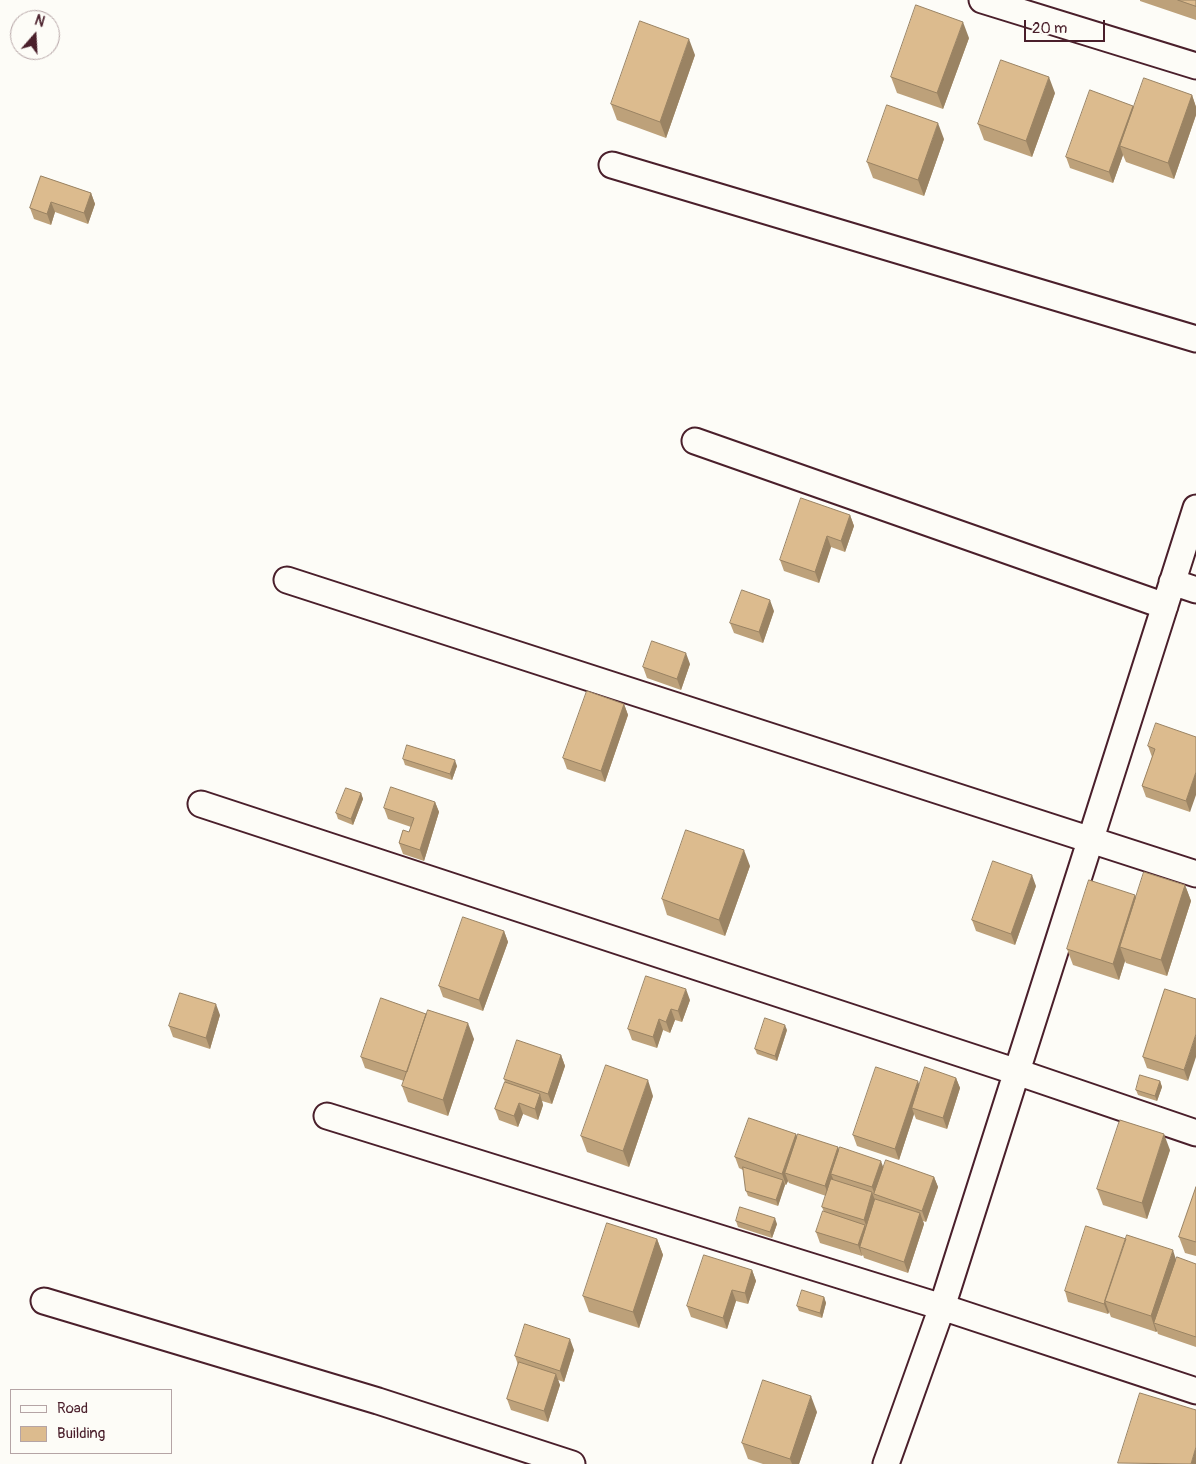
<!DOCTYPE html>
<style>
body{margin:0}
#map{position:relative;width:1196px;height:1464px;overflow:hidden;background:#fdfcf7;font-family:Pangolin,sans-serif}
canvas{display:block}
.legend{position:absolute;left:10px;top:1389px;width:162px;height:65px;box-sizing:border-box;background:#fdfcf7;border:1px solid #b5a4a5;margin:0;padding:6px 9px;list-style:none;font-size:15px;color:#4a1f2b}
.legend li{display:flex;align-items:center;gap:10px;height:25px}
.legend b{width:25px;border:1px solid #b5a4a5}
.north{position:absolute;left:10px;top:10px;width:50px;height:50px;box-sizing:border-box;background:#fdfcf7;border:1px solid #b5a4a5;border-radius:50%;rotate:19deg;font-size:14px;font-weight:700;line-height:20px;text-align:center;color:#4a1f2b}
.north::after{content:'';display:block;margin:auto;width:18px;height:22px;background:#4a1f2b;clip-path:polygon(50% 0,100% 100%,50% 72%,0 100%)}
.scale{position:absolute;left:1024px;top:20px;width:81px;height:22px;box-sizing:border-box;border:2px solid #4a1f2b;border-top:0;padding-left:6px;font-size:15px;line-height:18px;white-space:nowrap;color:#4a1f2b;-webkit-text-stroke:4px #fdfcf7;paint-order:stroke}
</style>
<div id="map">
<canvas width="1196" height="1464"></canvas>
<ul class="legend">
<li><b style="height:6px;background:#fdfcf7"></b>Road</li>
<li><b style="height:14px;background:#dcbb8e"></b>Building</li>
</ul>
<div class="north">N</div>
<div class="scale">20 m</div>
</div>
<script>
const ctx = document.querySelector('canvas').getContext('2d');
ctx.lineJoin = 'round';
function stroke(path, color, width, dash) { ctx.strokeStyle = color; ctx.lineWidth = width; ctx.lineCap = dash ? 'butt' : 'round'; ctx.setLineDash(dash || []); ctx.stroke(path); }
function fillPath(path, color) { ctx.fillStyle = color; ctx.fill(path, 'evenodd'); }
const street = new Path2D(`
 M982,0L1196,66
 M612,165L1196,339
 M695,441L1165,606
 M287,580L1196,874
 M1172,582L1196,590
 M201,804L1017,1072L1196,1133
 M327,1116L942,1307L1196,1391
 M44,1301L378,1401L572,1464
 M886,1464L942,1307L1196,508`);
stroke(street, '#4a1f2b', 29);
stroke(street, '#fdfcf7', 25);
fillPath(new Path2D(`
 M1140,0H1196V20L1140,1Z
 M969,38L943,109L897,93L891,77Z
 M695,55L666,138L617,120L611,104Z
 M1055,93L1032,157L984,140L978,124Z
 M1192,95L1196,107V115L1174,179L1126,162L1123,155L1113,183L1070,168L1066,157L1133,106L1134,108Z
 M944,139L924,196L873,178L867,162Z
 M41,176L91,193L95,204L88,224L55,212L51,225L34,219L30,208Z
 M850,515L854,526L845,552L831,547L819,583L784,571L780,560Z
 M774,611L763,643L734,633L730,623Z
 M690,664L681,690L647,678L643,667Z
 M624,704L628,715L605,782L567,769L563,758Z
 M1196,737L1190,812L1146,797L1142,786L1152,757L1148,746Z
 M403,759L457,766L452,780L405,765Z
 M361,793L363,799L353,825L338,819L336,813Z
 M435,802L439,812L424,861L403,854L399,843L409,832L411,827L388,819L384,808Z
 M750,866L725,936L667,915L662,899Z
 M1185,885L1191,901L1167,976L1126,963L1125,961L1119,980L1073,965L1067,949L1135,895L1136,898Z
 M1036,886L1015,945L976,931L972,920Z
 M504,931L508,942L483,1011L443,997L439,986Z
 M1165,989L1188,1081L1147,1068L1143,1057Z
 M690,1000L682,1022L675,1020L670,1033L663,1030L657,1048L632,1040L628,1029Z
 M426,1014L474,1039L448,1116L408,1102L402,1086L404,1081L365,1068L361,1057Z
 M220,1015L210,1049L173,1037L169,1026Z
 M787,1030L777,1061L757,1054L755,1049Z
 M561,1055L565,1066L552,1104L542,1101L543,1105L538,1120L523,1114L518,1127L499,1120L495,1109L505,1082L504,1079Z
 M956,1078L960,1088L947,1129L916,1119L914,1114L899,1160L857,1146L853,1135L919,1085Z
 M1160,1081L1162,1087L1157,1101L1138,1095L1136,1090Z
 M653,1096L629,1167L587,1152L581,1136Z
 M796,1134L797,1137L838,1147L839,1150L883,1167L934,1177L938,1187L926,1222L923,1221L924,1224L908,1273L864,1258L863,1255L862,1256L820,1243L816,1232L824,1212L822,1207L826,1196L789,1183L788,1181L786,1185L784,1184L785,1185L778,1206L748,1196L746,1191L743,1170L739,1168L735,1157Z
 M1170,1150L1147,1219L1103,1205L1097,1189Z
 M1196,1187V1256L1185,1253L1179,1237Z
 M736,1221L777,1224L772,1238L738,1227Z
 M657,1239L663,1255L639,1328L589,1312L583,1296Z
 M1176,1260L1196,1264V1347L1158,1334L1157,1331L1156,1332L1111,1317L1109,1312L1108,1314L1068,1302L1065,1291Z
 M752,1270L756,1281L748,1304L736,1301L727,1329L691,1317L687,1306Z
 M824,1297L826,1303L822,1318L799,1311L797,1306Z
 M574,1350L564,1382L558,1380L560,1385L548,1422L511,1410L507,1399L518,1365L515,1356Z
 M817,1412L799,1464H763L748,1459L742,1443Z`), '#bda17a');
fillPath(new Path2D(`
 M963,22L969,38L943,109L937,93Z
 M689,39L695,55L666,138L660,122Z
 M1049,77L1055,93L1032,157L1026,141Z
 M1192,95L1196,107V115L1174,179L1168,163Z
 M1133,106L1137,117L1120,146L1123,155L1113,183L1109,172Z
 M938,123L944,139L924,196L918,180Z
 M91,193L95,204L88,224L84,213Z
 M51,202L55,212L51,225L47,214Z
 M850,515L854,526L845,552L841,541Z
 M827,536L831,547L819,583L815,572Z
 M770,600L774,611L763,643L759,632Z
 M686,653L690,664L681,690L677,679Z
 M624,704L628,715L605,782L601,771Z
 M455,760L457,766L452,780L450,774Z
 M1196,772V795L1190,812L1186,801Z
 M361,793L363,799L353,825L351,819Z
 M435,802L439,812L424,861L420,850Z
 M744,850L750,866L725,936L719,920Z
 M1032,875L1036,886L1015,945L1011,934Z
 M1185,885L1191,901L1167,976L1161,960Z
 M1135,895L1141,911L1120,947L1125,961L1119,980L1113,964Z
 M504,931L508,942L483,1011L479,1000Z
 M686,989L690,1000L682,1022L678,1011Z
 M216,1004L220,1015L210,1049L206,1038Z
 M671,1009L675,1020L670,1033L666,1022Z
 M659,1019L663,1030L657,1048L653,1037Z
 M468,1023L474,1039L448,1116L443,1100Z
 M785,1025L787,1030L777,1061L775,1056Z
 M1196,1034V1057L1188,1081L1184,1070Z
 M561,1055L565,1066L552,1104L548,1094Z
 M956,1078L960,1088L947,1129L943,1118Z
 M648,1080L653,1096L629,1167L623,1151Z
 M918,1081L922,1092L912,1108L914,1114L899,1160L895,1149Z
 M1160,1081L1162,1087L1157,1101L1155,1096Z
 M540,1094L543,1105L538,1120L535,1109Z
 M519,1103L523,1114L518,1127L514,1116Z
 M796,1134L800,1145L785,1173L788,1181L786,1185L782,1174Z
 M1164,1134L1170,1150L1147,1219L1142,1203Z
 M838,1147L842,1158L831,1174L834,1181L829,1197L825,1186Z
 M881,1161L885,1172L875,1195L872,1187Z
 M934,1177L938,1187L926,1222L922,1211Z
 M783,1180L785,1185L778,1206L776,1200Z
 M872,1192L876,1203L868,1231L864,1220Z
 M920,1213L924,1224L908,1273L904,1262Z
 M775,1218L777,1224L772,1238L770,1232Z
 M865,1225L869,1236L860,1247L862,1256L858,1245Z
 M657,1239L663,1255L639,1328L633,1312Z
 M1173,1250L1178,1266L1154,1323L1157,1331L1156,1332L1151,1316Z
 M752,1270L756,1281L748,1304L745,1293Z
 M732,1290L736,1301L727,1329L723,1318Z
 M824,1297L826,1303L822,1318L820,1313Z
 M1105,1301L1109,1312L1108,1314L1104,1304Z
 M570,1339L574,1350L564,1382L560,1371Z
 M556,1374L560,1385L548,1422L544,1411Z
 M811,1396L817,1412L799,1464H792L790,1459Z
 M1196,1447V1464H1191Z`), '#9a8363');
const building = new Path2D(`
 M1178,0H1196V6Z
 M916,5L963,22L937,93L891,77Z
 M640,21L689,39L660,122L611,104Z
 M1001,60L1049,77L1026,141L978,124Z
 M1144,78L1192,95L1168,163L1120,146Z
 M1090,90L1133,106L1109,172L1066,157Z
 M887,105L938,123L918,180L867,162Z
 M41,176L91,193L84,213L51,202L47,214L30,208Z
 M801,498L850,515L841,541L827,536L815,572L780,560Z
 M742,590L770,600L759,632L730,623Z
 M652,641L686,653L677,679L643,667Z
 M587,691L624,704L601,771L563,758Z
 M1156,723L1196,737V772L1186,801L1142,786L1155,749L1148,746Z
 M407,745L455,760L450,774L403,759Z
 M391,787L435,802L420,850L399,843L403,830L409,832L414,818L384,808Z
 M346,788L361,793L351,819L336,813Z
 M686,830L744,850L719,920L662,899Z
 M993,861L1032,875L1011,934L972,920Z
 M1144,872L1185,885L1161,960L1120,947Z
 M1089,880L1135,895L1113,964L1067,949Z
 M463,917L504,931L479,1000L439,986Z
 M646,976L686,989L678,1011L671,1009L666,1022L659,1019L653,1037L628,1029Z
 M1165,989L1196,999V1034L1184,1070L1143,1057Z
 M180,993L216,1004L206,1038L169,1026Z
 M381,998L426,1014L407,1072L361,1057Z
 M428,1010L468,1023L443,1100L402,1086Z
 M765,1018L785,1025L775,1056L755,1049Z
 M517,1040L561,1055L548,1094L504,1079Z
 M606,1065L648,1080L623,1151L581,1136Z
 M876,1067L918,1081L895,1149L853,1135Z
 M925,1067L956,1078L943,1118L912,1108Z
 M1140,1075L1160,1081L1155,1096L1136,1090Z
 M505,1082L540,1094L535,1109L519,1103L514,1116L495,1109Z
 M749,1118L796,1134L782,1174L735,1157Z
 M1120,1120L1164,1134L1142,1203L1097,1189Z
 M798,1134L838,1147L825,1186L785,1173Z
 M840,1147L881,1161L872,1187L831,1174Z
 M886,1160L934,1177L922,1211L874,1194Z
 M743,1167L783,1180L776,1200L746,1191Z
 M831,1179L872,1192L864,1220L822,1207Z
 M1196,1187V1242L1179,1237Z
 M875,1199L920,1213L904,1262L860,1247Z
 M740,1207L775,1218L770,1232L736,1221Z
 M823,1211L865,1225L858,1245L816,1232Z
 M607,1223L657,1239L633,1312L583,1296Z
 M1086,1226L1126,1239L1104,1304L1065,1291Z
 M1127,1235L1173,1250L1151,1316L1105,1301Z
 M704,1255L752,1270L745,1293L732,1290L723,1318L687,1306Z
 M1177,1257L1196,1264V1337L1154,1323Z
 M802,1290L824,1297L820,1313L797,1306Z
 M525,1324L570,1339L560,1371L515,1356Z
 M519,1362L556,1374L544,1411L507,1399Z
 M763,1380L811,1396L790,1459L742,1443Z
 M1140,1393L1196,1410V1447L1191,1464L1118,1463Z`);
fillPath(building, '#dcbb8e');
stroke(building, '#9a8363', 1);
</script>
